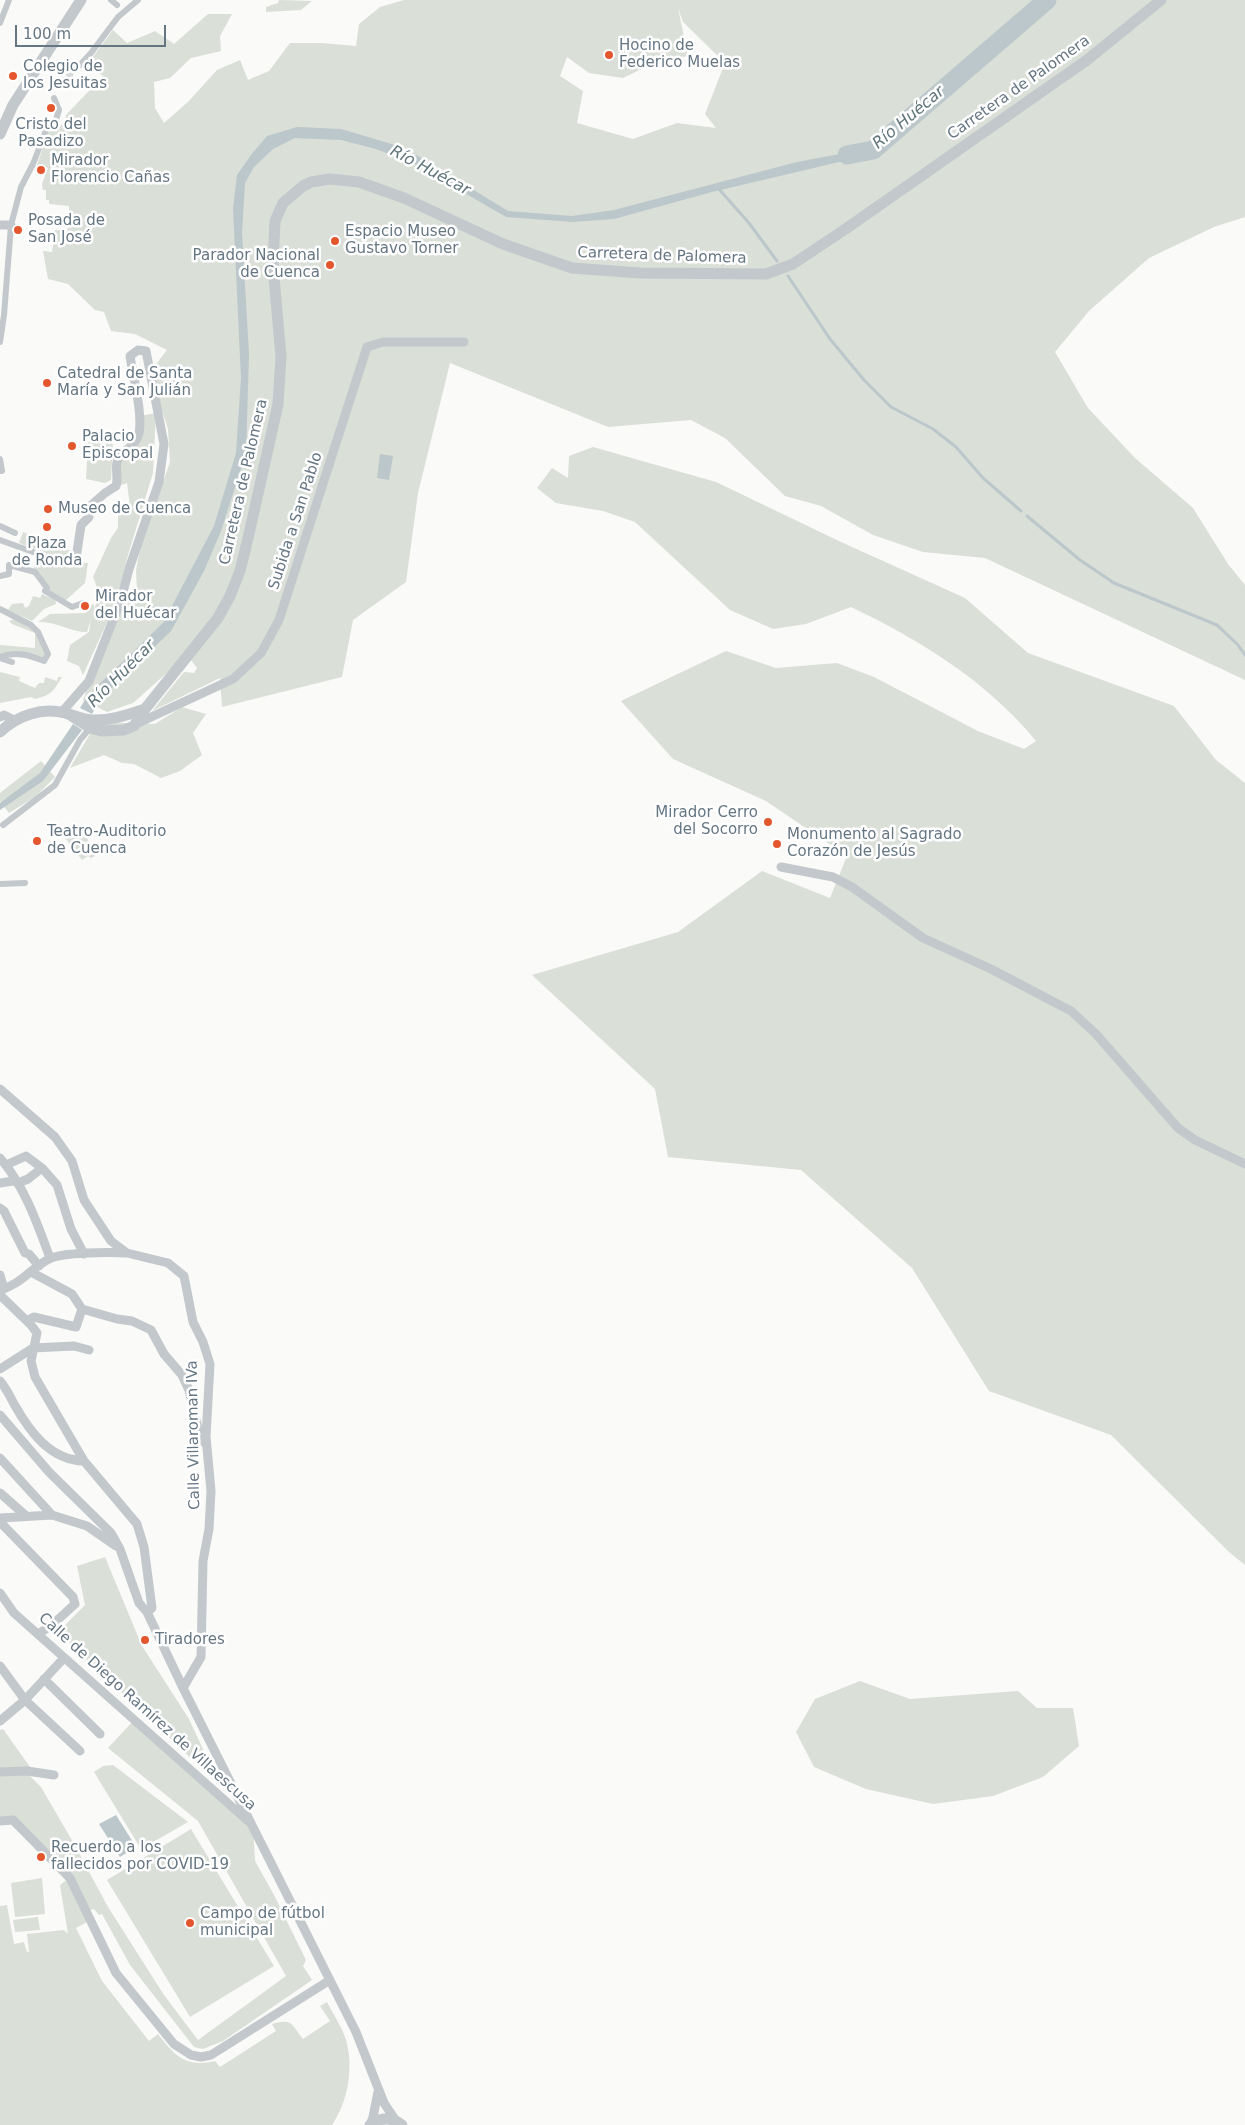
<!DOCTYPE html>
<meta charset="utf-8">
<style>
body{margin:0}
#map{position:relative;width:1245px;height:2125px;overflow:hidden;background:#fafaf8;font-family:"DejaVu Sans",sans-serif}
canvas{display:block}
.scale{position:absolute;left:15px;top:25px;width:151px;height:22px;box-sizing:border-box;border:2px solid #657683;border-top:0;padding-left:6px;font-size:15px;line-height:18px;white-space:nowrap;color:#657683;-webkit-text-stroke:4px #fff;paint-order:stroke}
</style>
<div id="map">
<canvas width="1245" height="2125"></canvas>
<div class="scale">100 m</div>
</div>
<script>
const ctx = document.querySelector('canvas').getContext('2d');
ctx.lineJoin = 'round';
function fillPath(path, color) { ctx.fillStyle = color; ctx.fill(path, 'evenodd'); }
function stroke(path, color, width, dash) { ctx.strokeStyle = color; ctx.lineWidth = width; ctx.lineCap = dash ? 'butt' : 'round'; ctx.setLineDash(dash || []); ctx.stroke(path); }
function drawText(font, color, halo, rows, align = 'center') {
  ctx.font = font + ' "DejaVu Sans",sans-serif'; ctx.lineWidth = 5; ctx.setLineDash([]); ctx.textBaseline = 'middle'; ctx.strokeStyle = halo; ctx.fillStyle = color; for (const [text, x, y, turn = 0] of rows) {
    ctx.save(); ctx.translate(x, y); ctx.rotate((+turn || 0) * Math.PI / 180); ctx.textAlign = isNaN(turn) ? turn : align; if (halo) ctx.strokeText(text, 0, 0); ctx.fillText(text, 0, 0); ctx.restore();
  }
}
fillPath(new Path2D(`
 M279,0L312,1L301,10L266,12V7L278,3Z
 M404,0H1245V217L1214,227L1149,258L1089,311L1055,352L1088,408L1135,458L1193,508L1228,564L1245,585V680L985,558L923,552L873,535L821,506L785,496L725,438L691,420L608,427L450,363L418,493L406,582L353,620L342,677L222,707L220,678L152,711L184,672L194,673L197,668L187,655L133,703L107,712L83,700L103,645L122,604L137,590L136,571L139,553L170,462L168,429L157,395L153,368L167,350L135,334L111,331L104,312L95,310L68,284L48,279L43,251L52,252L55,230L67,231L69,224L72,223L73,218L69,212V206L49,204V200H46V190H43L42,184L48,168L37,165L51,124L64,125L66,115L103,76L96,71V61L92,58L113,30L127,43L155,31L174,44L208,14H232L220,36L221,51L191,58L170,78L154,82L155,108L164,123L189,101L217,70L240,60L248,80L269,71L290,43H322L356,46L359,24L380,7ZM678,8L683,22L725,63L705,114L716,128L677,123L633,139L577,123L583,91L560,76L567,57L589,73L623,78L658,61L688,56Z
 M156,413L153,473L128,555L116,603L83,675L79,666L67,661L70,645L89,632L91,619L87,632C70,632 56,621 38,622L50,614L86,613L87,608L94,604V609C100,598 98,588 93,577L111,538L118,528V513L130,506L127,483L116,487V467L135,444L140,416Z
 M88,442L113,444L111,480L105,483L86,479Z
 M593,447L716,482L841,542L965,598L1028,653L1174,706L1216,760L1245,783V1565L1229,1552L1111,1435L989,1391L912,1268L801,1170L668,1157L655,1089L532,975L678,932L762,871L830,898L847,856L766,801L673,759L621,701L726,651L776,668L837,663L874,677L978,731L1024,749L1036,741C988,682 919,639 851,607L806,624L773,629L730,610L635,522L603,511L556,503L537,488L552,468L568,478L569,456Z
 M23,532L72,551L71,561L88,563L85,583L65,601L48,590L34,569L36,555L54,557L19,543Z
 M42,594L55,600L56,604L44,609L32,621L8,610L12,604L23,603L25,608L29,606L33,596L40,598Z
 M15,619L38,633L48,654L44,658L0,656V645L35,648V633L12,624L9,621Z
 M0,672L20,677L19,681L35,688L39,683H44L45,677L57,681L58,677H62C53,692 51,695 35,699L31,697L0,703Z
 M182,707L206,714L193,733L202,755L180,771L161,778L134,764L122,763L104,755L70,768L97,722L155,724Z
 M41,761L55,777L35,797L9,813L0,801V793Z
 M74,823L82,826L95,856L91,858L88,856L82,860L63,835H66L75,828L72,824Z
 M105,1557L142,1646L189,1719L220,1786L58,1632L85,1605L77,1566Z
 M860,1681L910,1699L1018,1691L1037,1708H1073L1079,1746L1043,1777L993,1796L933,1804L866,1789L814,1767L796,1732L815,1699Z
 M134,1720L253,1825L255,1861L274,1895L306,1960L303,1966L312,1980L223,2041L203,2049L194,2047L130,1965L102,1914L99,1915L94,1909L87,1911L89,1921L76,1928L102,1981L149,2041L158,2034C175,2056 186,2068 215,2061L220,2067L276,2031L272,2024C293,2018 291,2024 303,2039L330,2021L320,2006L327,2002C333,2014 342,2027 346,2040C354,2067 348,2102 332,2125H0V1906L7,1905L14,1944L24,1942L27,1952H29L27,1934L64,1930L68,1934L60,1885L69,1878L13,1820L0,1821V1730L3,1729L30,1767V1776L41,1787L73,1842L108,1907L164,1995L198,2040L286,1976L198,1821L108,1748Z
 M113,1765L188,1822L141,1849L94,1772L103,1766Z
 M191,1829L274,1966L190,2017L107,1880Z
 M42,1878L45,1914L15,1917L11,1883Z
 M38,1917L40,1930L15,1932L13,1920Z`), '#dadfd7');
fillPath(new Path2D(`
 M297,127L341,129L395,145L418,156L508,211L572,216L614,210L797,162L872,148L873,154L712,192L614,219L573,222L506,217L413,163L376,149L341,140L295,138L273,149L254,167L245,183L242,233L249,354L246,453L221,531L204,571L171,631L101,698L92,714L80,708L88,695L163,623L214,526L236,453L241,378L233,208L237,175L251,155L267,136Z
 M380,454L393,456L389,480L377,478Z
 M73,724L82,730L43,781L0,810V803L40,773Z
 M116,1815L136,1847L120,1857L99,1824Z`), '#bbc7cb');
stroke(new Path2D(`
 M718,188L749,223L777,261
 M788,276L830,339L864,380L891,407L933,429L956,447L983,478L1021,511
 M1027,516L1080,560L1114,583L1217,625L1238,645L1245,655`), '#bbc7cb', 3);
stroke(new Path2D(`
 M847,155L873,150L1047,0`), '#bbc7cb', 19);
stroke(new Path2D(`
 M61,83L79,66`), '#d5d9db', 6, [6, 3]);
stroke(new Path2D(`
 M111,0L117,5
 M0,23L9,0
 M79,66L91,53L118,17L138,0
 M54,98L59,110L55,123
 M0,342L4,315L11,225L21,187L33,164L48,125
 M0,459L2,471H0
 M0,526L15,533
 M0,540L33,552
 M0,576L9,574V565L35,572L47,588L45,591L72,607L83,603
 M0,609L31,625L38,632L48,654L44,661C29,655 16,651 0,657
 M0,658L12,662
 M3,825L55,785L80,740L90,728
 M0,884L25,883`), '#c3c8cc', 6);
stroke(new Path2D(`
 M0,225H11
 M62,712L89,681L121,600L129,569L159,482L164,444L146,351L138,350L130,356C133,377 143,414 139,433C136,447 124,449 118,459C114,467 119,477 116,486L105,493L88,508L89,517L81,525L77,552
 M0,717L4,715L14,720
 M134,725L233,679L261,653L279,620L367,347L383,342H464
 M781,867L833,877L852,887L923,938L991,969L1071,1011L1096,1034L1178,1128L1195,1140L1245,1164
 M0,1089L55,1137L72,1161L84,1200L111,1241L127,1253L168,1263L184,1276L193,1322L203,1342L210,1364L206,1437L211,1491L209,1529L203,1561L201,1657L183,1688
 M0,1158C25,1187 37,1223 50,1258
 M6,1165L26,1156L42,1168L57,1185L71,1229L84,1254
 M0,1183L13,1181L18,1183L28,1179L42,1168
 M0,1208L4,1211L25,1253L29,1254L39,1266
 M31,1272L72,1294L82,1309L117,1319L132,1321L151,1330L164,1354L182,1375L189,1390L198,1428L205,1443
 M0,1275L4,1289
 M0,1290C20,1285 31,1268 49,1259C63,1252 110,1252 127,1253
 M0,1295L31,1325L37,1333L31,1361L35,1377L84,1461L137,1524L144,1547L152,1608L147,1612
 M27,1321L34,1317L76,1327L82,1309
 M0,1369L33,1348L74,1346L89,1350
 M0,1381C6,1388 10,1396 14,1404C30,1432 50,1460 84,1461
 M0,1415L49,1472L111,1533L120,1549L139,1603L147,1612L183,1688L356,2032L384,2103L396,2121
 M0,1458L52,1515
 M0,1493L25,1515
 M0,1518L52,1515L87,1526L116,1546
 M0,1522L73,1597L75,1604L52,1625L38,1634
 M0,1593L14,1613L248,1821
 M0,1666L25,1700L80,1751
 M44,1679L100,1734
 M0,1721L25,1700L64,1658
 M0,1772L27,1771L54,1775
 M0,1821L13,1820L70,1878L116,1973L174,2044L191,2055L201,2057L211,2055L330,1980
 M370,2125L373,2117L378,2092`), '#c3c8cc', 9);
stroke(new Path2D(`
 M0,134L13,105L81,0
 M70,715L90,728L102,731L124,730L134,726L145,709L218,618L230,596L240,571L249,534L278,404L281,357L273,266L275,221L283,203L303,186L311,182L330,179L359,182L404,198L503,244L572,268L640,273L766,274L793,264L847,228L1087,60L1161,0
 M0,732C17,716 41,707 65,713C73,715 82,719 91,720C110,721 127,715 145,709
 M370,2125C381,2117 392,2117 402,2125`), '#c3c8cc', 11);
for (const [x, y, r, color] of [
 [609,55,5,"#e4572e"],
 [13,76,5,"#e4572e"],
 [51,108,5,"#e4572e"],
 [41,170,5,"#e4572e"],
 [18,230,5,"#e4572e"],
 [335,241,5,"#e4572e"],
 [330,265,5,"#e4572e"],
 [47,383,5,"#e4572e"],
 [72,446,5,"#e4572e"],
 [48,509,5,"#e4572e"],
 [47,527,5,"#e4572e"],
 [85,606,5,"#e4572e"],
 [768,822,5,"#e4572e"],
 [37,841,5,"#e4572e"],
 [777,844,5,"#e4572e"],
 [145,1640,5,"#e4572e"],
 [41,1857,5,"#e4572e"],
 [190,1923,5,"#e4572e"]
]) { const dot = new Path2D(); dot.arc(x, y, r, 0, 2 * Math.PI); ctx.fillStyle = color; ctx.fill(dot); stroke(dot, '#fff', 2); }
drawText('15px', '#657683', '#fff', [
 ["Hocino de",619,46],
 ["Federico Muelas",619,63],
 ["Colegio de",23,67],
 ["los Jesuitas",23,84],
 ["Cristo del",51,125,"center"],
 ["Pasadizo",51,142,"center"],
 ["Mirador",51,161],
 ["Florencio Cañas",51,178],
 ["Posada de",28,221],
 ["San José",28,238],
 ["Espacio Museo",345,232],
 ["Gustavo Torner",345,249],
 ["Parador Nacional",320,256,"right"],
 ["de Cuenca",320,273,"right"],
 ["Catedral de Santa",57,374],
 ["María y San Julián",57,391],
 ["Palacio",82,437],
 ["Episcopal",82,454],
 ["Museo de Cuenca",58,509],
 ["Plaza",47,544,"center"],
 ["de Ronda",47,561,"center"],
 ["Mirador",95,597],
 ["del Huécar",95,614],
 ["Mirador Cerro",758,813,"right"],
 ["del Socorro",758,830,"right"],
 ["Teatro-Auditorio",47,832],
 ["de Cuenca",47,849],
 ["Monumento al Sagrado",787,835],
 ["Corazón de Jesús",787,852],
 ["Tiradores",155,1640],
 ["Recuerdo a los",51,1848],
 ["fallecidos por COVID-19",51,1865],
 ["Campo de fútbol",200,1914],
 ["municipal",200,1931]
], 'left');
drawText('15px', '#657683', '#fff', [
 ["Carretera de Palomera",1019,88,-35],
 ["Carretera de Palomera",662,256,2],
 ["Carretera de Palomera",244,482,-77],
 ["Subida a San Pablo",296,521,-72],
 ["Calle Villaroman IVa",194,1435,-91],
 ["Calle de Diego Ramírez de Villaescusa",147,1712,42]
]);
drawText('italic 16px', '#60757c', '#fff', [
 ["Río Huécar",909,118,-40],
 ["Río Huécar",430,171,28],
 ["Río Huécar",122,674,-45]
]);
</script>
